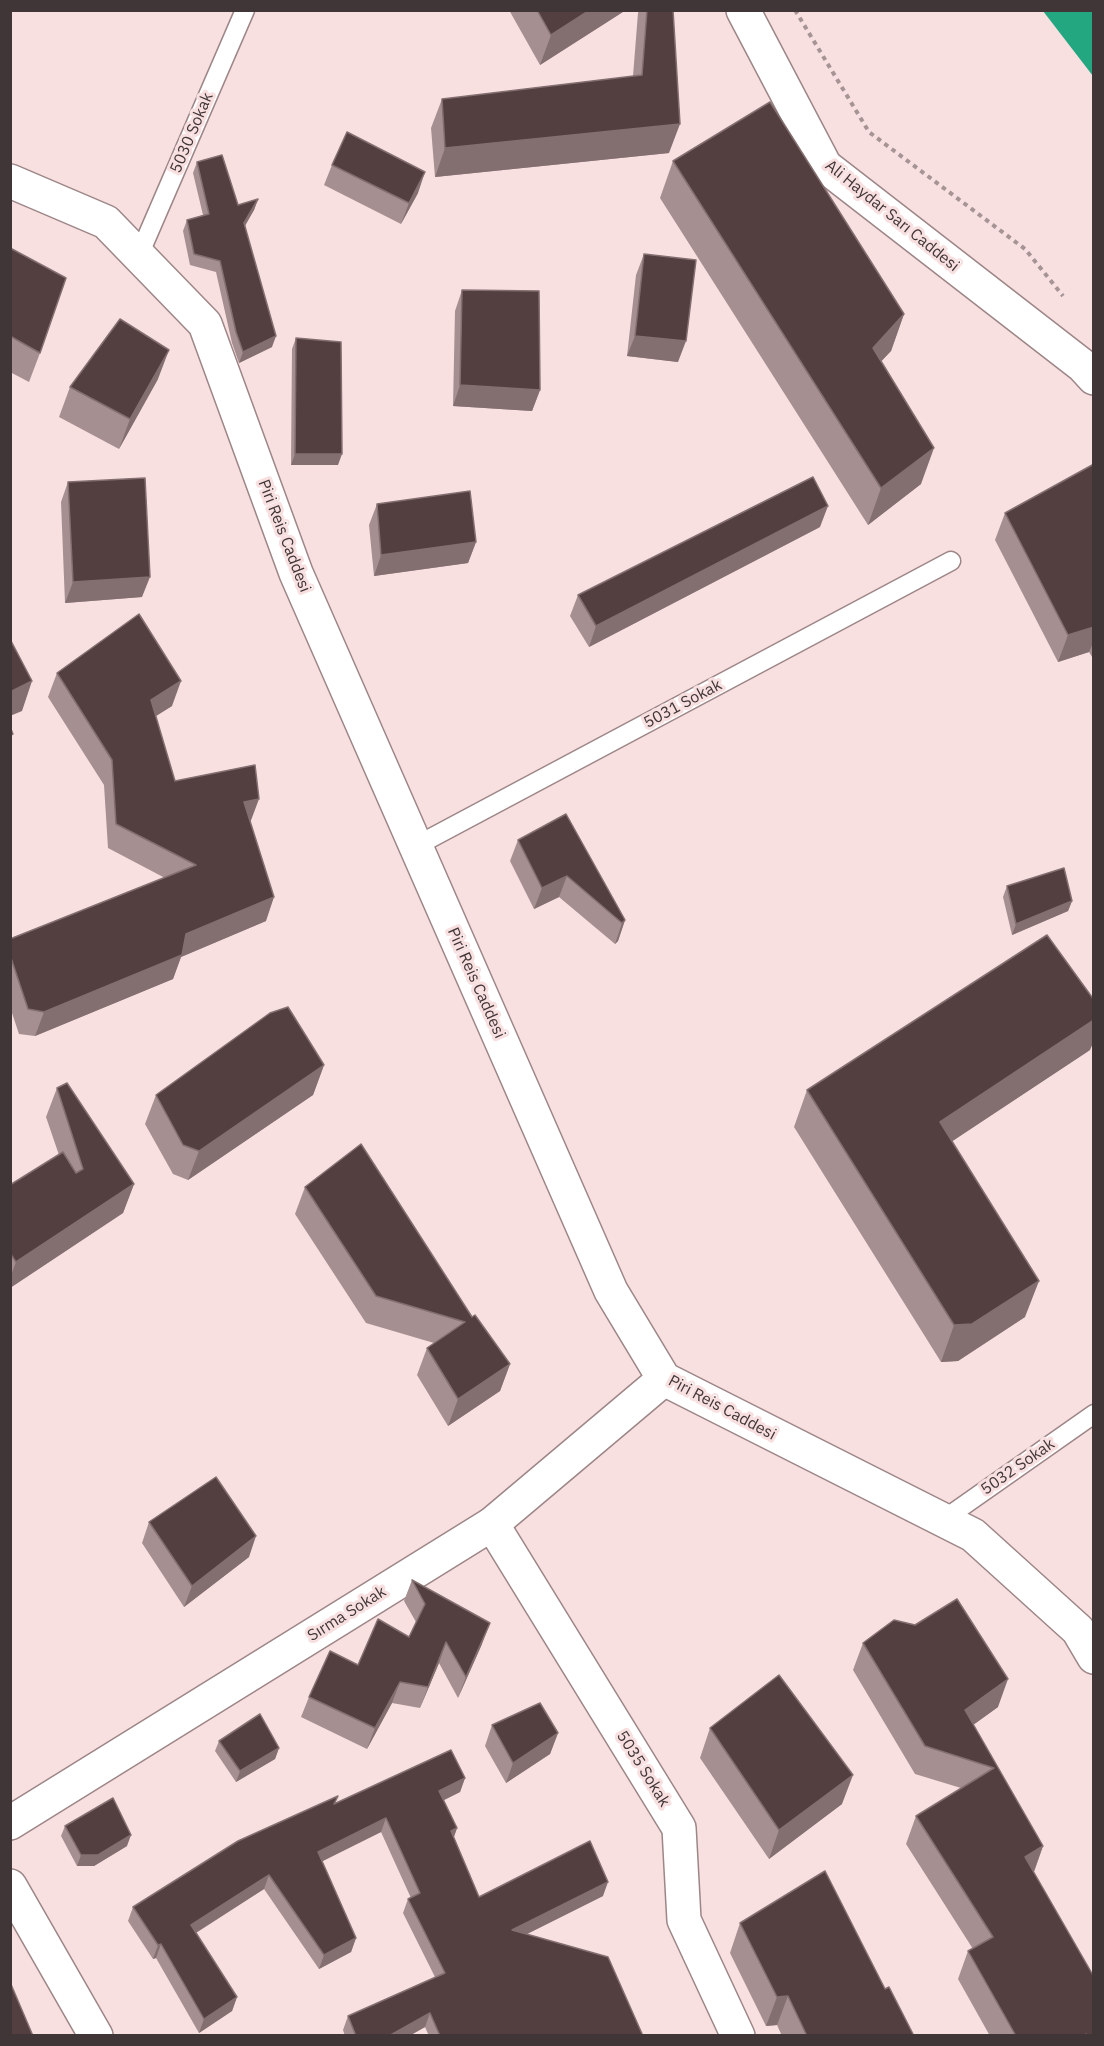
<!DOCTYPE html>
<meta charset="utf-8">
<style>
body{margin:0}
#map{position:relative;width:1104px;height:2046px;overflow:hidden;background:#f8dfe0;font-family:"IBM Plex Sans",sans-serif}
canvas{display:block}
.frame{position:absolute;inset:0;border:12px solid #403637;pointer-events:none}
</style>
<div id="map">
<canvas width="1104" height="2046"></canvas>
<div class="frame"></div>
</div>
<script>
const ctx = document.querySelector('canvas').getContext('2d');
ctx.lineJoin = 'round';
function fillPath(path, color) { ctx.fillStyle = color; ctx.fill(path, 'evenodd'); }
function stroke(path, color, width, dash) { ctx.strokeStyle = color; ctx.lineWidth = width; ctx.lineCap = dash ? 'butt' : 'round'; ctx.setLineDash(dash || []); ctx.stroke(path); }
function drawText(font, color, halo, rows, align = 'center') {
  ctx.font = font + ' "IBM Plex Sans",sans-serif'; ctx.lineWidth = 6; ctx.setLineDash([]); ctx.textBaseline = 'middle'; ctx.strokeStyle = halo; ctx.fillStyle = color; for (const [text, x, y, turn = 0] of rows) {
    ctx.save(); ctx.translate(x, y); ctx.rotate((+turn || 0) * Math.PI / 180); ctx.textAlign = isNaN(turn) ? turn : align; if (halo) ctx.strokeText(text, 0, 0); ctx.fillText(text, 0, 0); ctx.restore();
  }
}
fillPath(new Path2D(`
 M1043,11H1093V76Z`), '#23a781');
const lane = new Path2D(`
 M139,255L245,10
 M416,846L951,561
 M943,1520L1094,1414`);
const street = new Path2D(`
 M743,10L825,166L1083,366L1094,378
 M492,1524L679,1828L684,1920L738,2036
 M10,1886L96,2036`);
const secondary = new Path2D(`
 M10,181L106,222L205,324L296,573L611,1291L664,1379L973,1535L1078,1630L1094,1657
 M10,1823L492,1524L664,1379`);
stroke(lane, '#9d8687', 21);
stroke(street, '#9d8687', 36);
stroke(secondary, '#9d8687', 36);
stroke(new Path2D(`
 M795,10L869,132L1025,249L1063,296`), '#a69495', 4, [4.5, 4.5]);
stroke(lane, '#fff', 18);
stroke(street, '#fff', 33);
stroke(secondary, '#fff', 33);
fillPath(new Path2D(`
 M509,10H626L540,65Z
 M639,10H673L669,153L435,177L431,128L442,99L633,76L638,13Z
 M673,161L904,314L891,351L881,361L921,484L868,525L660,198Z
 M197,162L238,205L258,199L254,210L245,225L272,347L239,363L232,343L216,272L190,265L183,231L187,220L203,215L193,173Z
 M332,165L418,193L401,224L324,185Z
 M10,251L40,353L29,382L10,372Z
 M644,254L678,362L627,356L636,275Z
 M462,290L540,390L532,411L453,406L455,311Z
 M296,338L338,465H291L292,349Z
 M158,379L119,449L59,417L70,387Z
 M1094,464V660L1089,652L1058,662L995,540L1005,513Z
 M68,482L142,597L65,603L61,502Z
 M377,504L476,542L468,563L374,576L369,525Z
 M820,527L589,647L570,616L578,595Z
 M57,673L172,706L155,716L175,781L250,823L266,921L181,957L173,979L35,1036L19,1034L10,1007V955L165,878L108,848L104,785L48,697Z
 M566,814L625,920L618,941L615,944L559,897L534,909L510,861L518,840Z
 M1007,886L1072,901L1068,911L1012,935L1003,897Z
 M1090,1050L952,1141L1025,1317L958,1361L941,1362L794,1127L807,1090Z
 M324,1065L313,1095L188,1180L173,1174L145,1124L156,1095Z
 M57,1088L134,1184L123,1213L10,1288V1185L59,1155L46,1117Z
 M305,1187L472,1317L510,1364L500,1391L448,1426L417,1375L427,1348L434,1343L366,1323L295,1214Z
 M149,1522L249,1557L184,1607L142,1543Z
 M412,1580L482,1644L458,1698L439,1663L420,1708L392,1703L367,1749L301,1717L309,1697L358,1665L409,1637L416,1622L404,1601Z
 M863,1643L998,1707L973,1725L1043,1846L1034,1872L1094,2036H990L958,1979L968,1951L973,1949L906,1844L916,1816L961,1788L915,1774L853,1670Z
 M492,1725L558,1733L550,1754L506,1783L485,1746Z
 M710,1728L842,1804L769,1859L700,1758Z
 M219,1741L279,1748L275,1759L236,1782L215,1751Z
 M465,1778L460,1792L444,1800L457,1828L454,1837L479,1897L603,1896L527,1934L643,2036H429L425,2027L409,2036H345L343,2030L348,2016L435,1977L403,1913L408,1899L411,1898L381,1832L322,1861L356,1938L351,1952L319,1969L264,1889L196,1933L237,1997L232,2011L199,2033L156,1958L153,1959L128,1921L133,1907L336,1803Z
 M65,1826L127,1846L94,1866H77L61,1836Z
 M740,1923L885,1989L914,2036H782L777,2025L766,2026L730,1953Z`), '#a68f90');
fillPath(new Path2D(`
 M590,10H626L540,65L551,35Z
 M680,124L669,153L435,177L445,148Z
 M425,172L418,193L401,224L409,203Z
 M258,199L254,210L241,233L244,223Z
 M904,314L891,351L860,384L873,348Z
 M276,336L272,347L239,363L243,352Z
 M635,336L686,341L678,362L627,356Z
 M169,350L158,379L119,449L130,419Z
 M460,385L540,390L532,411L453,406Z
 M934,448L921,484L868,525L881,488Z
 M295,454H342L338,465H291Z
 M828,506L820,527L589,647L596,626Z
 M476,542L468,563L374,576L381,555Z
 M150,577L142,597L65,603L73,582Z
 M1094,627V641L1089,652L1058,662L1068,635Z
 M32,681L22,711L10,716V692Z
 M181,681L172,706L142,725L151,700Z
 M259,799L250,823L244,802Z
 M567,876L559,897L534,909L542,888Z
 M274,897L266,921L181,957L173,979L35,1036L44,1012L186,934Z
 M1072,901L1068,911L1012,935L1016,924Z
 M625,920L618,941L615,944L622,923Z
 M1094,1020V1041L1090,1050L927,1158L940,1122Z
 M324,1065L313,1095L188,1180L199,1151Z
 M134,1184L123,1213L10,1288V1278L16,1262Z
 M1039,1281L1025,1317L958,1361L941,1362L954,1325Z
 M510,1364L500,1391L448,1426L458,1399Z
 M256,1536L249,1557L184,1607L192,1586Z
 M490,1623L482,1644L458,1698L466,1677Z
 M446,1642L439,1663L420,1708L428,1687Z
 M1008,1679L998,1707L955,1738L965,1710Z
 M400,1682L392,1703L367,1749L375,1728Z
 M558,1733L550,1754L506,1783L513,1763Z
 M279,1748L275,1759L236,1782L240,1771Z
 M853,1775L842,1804L769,1859L779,1830Z
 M465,1778L460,1792L434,1805L439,1791Z
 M386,1818L381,1832L313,1866L318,1852Z
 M457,1828L452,1842L451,1831Z
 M131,1835L127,1846L94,1866H77L81,1855Z
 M1043,1846L1033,1874L1025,1857Z
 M269,1875L264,1889L186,1939L191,1925Z
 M608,1882L603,1896L507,1944L512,1930Z
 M356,1938L351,1952L319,1969L324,1955Z
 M161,1944L156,1958L153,1959L158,1945Z
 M788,1996L777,2025L766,2026L777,1997Z
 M237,1997L232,2011L199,2033L204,2019Z
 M430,2013L425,2027L409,2036H389Z`), '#846f70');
const building = new Path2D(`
 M537,10H590L551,35Z
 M647,10H673L680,124L445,148L442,99L642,75Z
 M770,102L904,314L873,348L934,448L881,488L673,161Z
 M347,132L425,172L409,203L332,165Z
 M222,155L238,205L258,199L244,223L276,336L243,352L236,332L220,261L194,254L187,220L209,214L197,162Z
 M12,249L66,278L40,353L10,336V251Z
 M644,254L696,260L686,341L635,336Z
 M462,290L539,291L540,390L460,385Z
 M120,319L169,350L130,419L70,387Z
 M296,338L341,342L342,454H295Z
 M1094,464V627L1068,635L1005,513Z
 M813,477L828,506L596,626L578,595Z
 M145,478L150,577L73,582L68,482Z
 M470,491L476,542L381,555L377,504Z
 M139,614L181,681L151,700L175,781L255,765L259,799L244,802L274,897L186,934L182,955L44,1012L28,1009L10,955V939L196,865L116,824L112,760L57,673Z
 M10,639L32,681L10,692Z
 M10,727L13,734L10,736Z
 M566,814L625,920L622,923L567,876L542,888L518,840Z
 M1064,868L1072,901L1016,924L1007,886Z
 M1047,935L1094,1000V1020L940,1122L1039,1281L972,1324L954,1325L807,1090Z
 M288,1007L324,1065L199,1151L183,1145L156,1095L270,1013Z
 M67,1083L134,1184L16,1262L10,1253V1185L63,1152L76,1173L83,1169L57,1088Z
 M361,1144L472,1317L475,1315L510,1364L458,1399L427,1348L465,1322L376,1296L305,1187Z
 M216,1477L256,1536L192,1586L149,1522Z
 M412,1580L490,1623L466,1677L446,1642L428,1687L400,1682L375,1728L309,1697L330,1651L358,1665L378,1619L409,1637L425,1604Z
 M957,1599L1008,1679L965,1710L1043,1846L1025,1857L1094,1977V2036H1087L1086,2034L1084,2036H1016L968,1951L993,1937L916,1816L994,1768L925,1746L863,1643L894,1620L915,1625Z
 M779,1675L853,1775L779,1830L710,1728Z
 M540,1703L558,1733L513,1763L492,1725Z
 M260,1714L279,1748L240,1771L219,1741Z
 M451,1750L465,1778L439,1791L457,1828L451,1831L479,1897L590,1841L608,1882L512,1930L608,1957L643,2036H440L430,2013L389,2036H356L348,2016L445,1973L408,1899L420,1893L386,1818L318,1852L356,1938L324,1955L269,1875L191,1925L237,1997L204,2019L161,1944L158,1945L133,1907L238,1841L338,1796L334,1804Z
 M113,1798L131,1835L98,1855H81L65,1826Z
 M825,1871L885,1989L889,1987L914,2036H807L788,1996L777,1997L740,1923Z
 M10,1982L33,2036H10Z`);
fillPath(building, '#533f40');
stroke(building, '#846f70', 1.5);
drawText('16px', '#403637', '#f8dfe0', [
 ["5030 Sokak",192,133,-67],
 ["Ali Haydar Sarı Caddesi",892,216,39],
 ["Piri Reis Caddesi",284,536,69],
 ["5031 Sokak",683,704,-28],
 ["Piri Reis Caddesi",476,983,66],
 ["Piri Reis Caddesi",722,1408,28],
 ["5032 Sokak",1018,1467,-35],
 ["Sırma Sokak",347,1614,-32],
 ["5035 Sokak",643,1769,58]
]);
</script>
